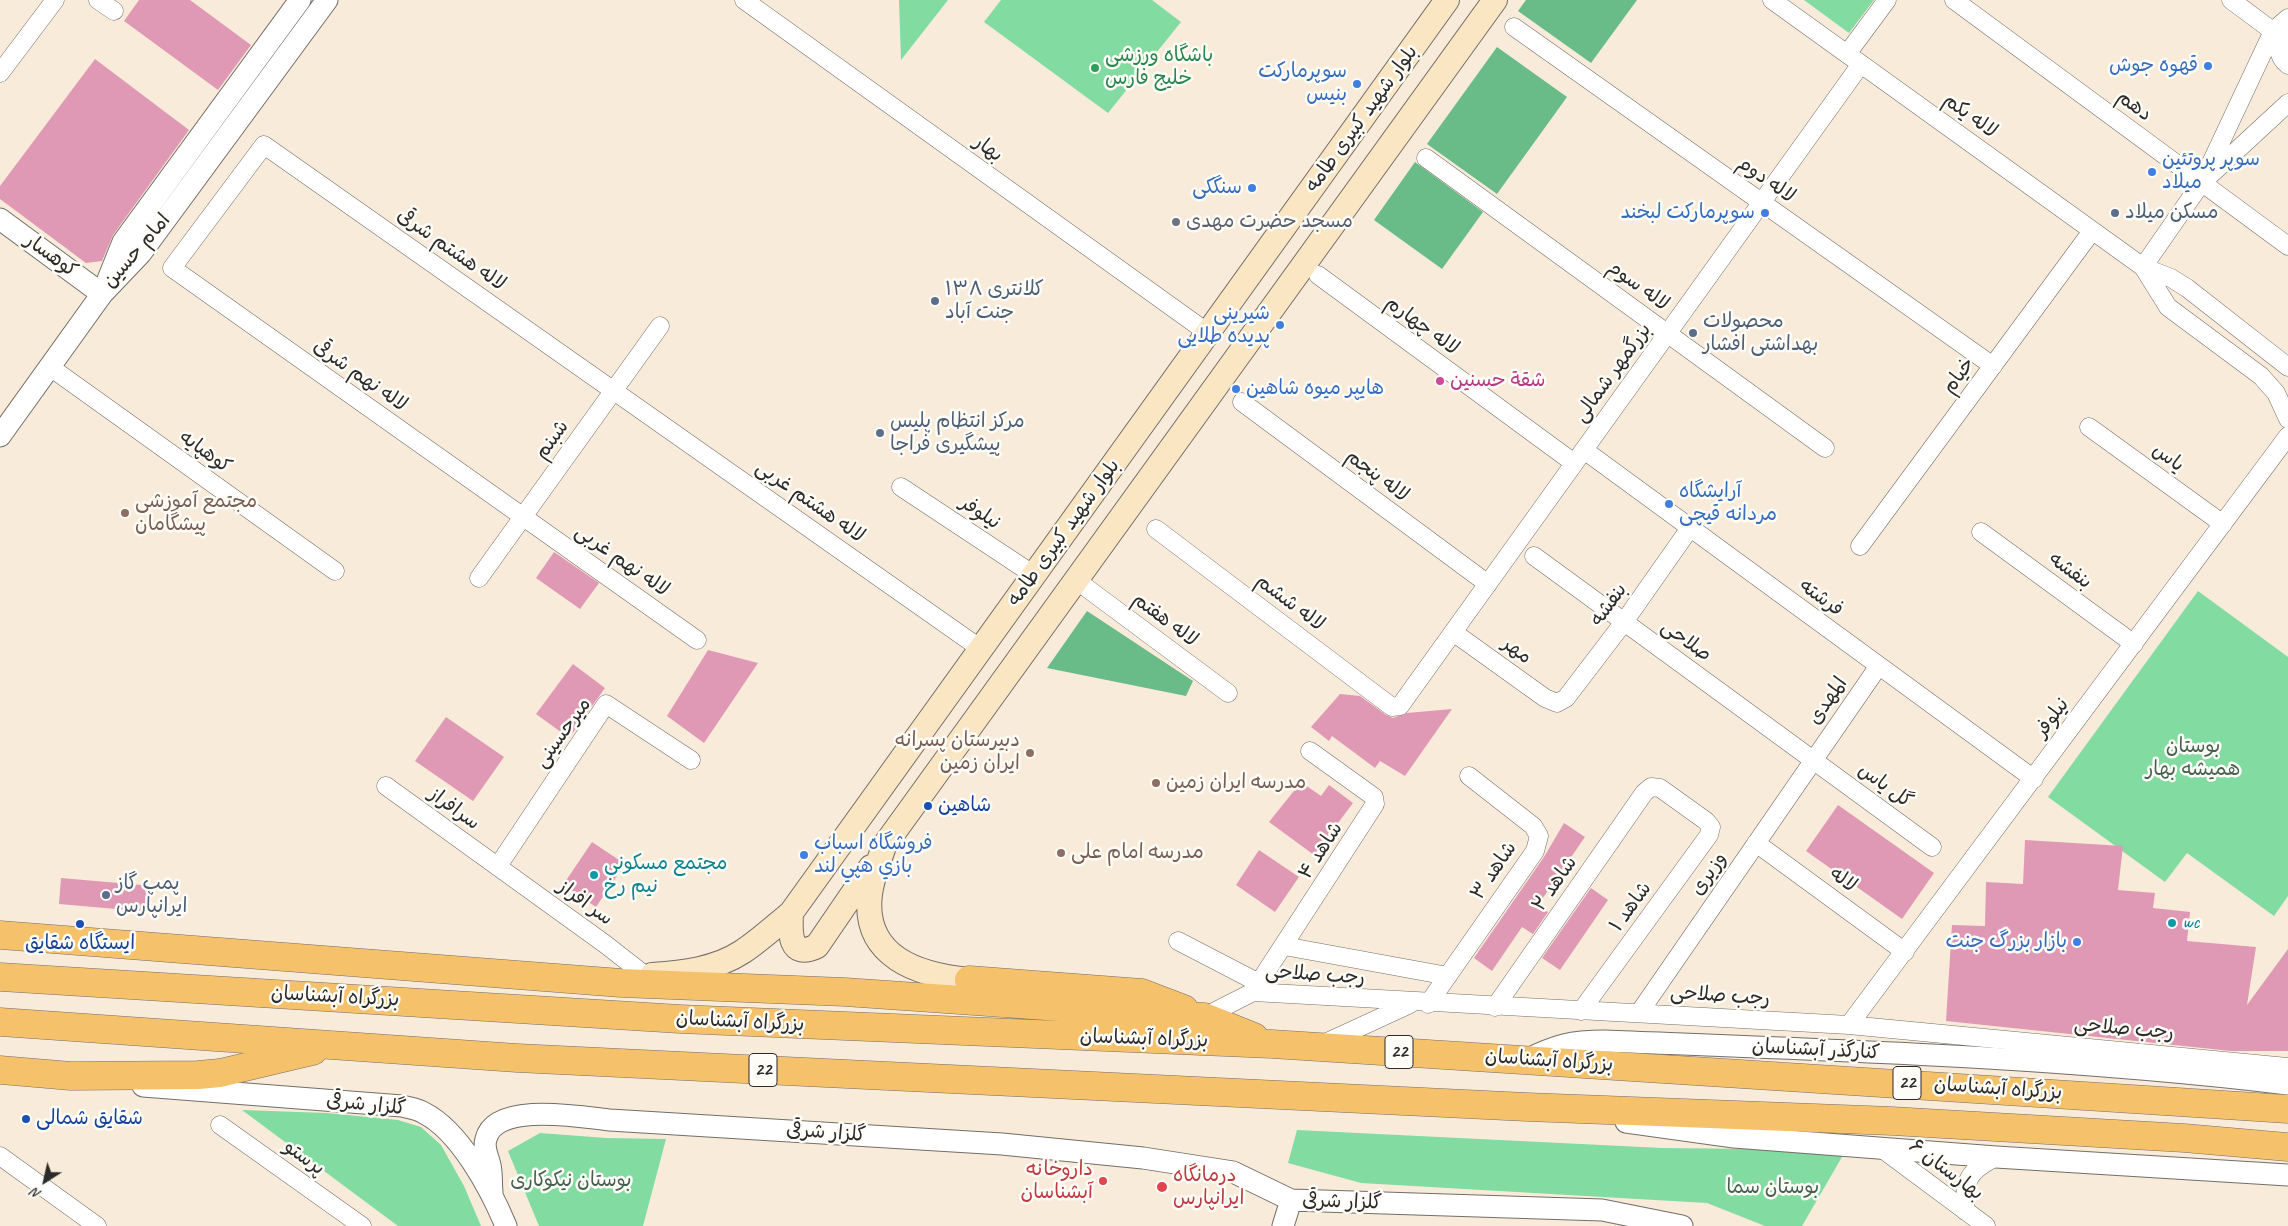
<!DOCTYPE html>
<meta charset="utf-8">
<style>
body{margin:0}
#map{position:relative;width:2288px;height:1226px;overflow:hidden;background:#f9ebd9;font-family:Caveat,sans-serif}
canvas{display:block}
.north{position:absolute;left:20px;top:1156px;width:50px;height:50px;-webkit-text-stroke:4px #fdfcf7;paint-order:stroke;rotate:215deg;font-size:14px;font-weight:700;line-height:20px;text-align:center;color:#2b2b2b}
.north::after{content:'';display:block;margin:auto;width:18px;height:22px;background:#2b2b2b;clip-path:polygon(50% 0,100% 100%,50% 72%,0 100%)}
</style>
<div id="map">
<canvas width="2288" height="1226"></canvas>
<div class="north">N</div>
</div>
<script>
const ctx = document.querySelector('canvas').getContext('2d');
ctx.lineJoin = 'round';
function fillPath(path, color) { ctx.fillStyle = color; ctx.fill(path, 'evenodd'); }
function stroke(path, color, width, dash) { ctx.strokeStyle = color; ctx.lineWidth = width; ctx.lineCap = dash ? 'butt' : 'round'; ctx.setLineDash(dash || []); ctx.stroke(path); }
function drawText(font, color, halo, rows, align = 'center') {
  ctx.font = font + ' Caveat,"Playpen Sans Arabic",sans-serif'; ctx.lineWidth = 5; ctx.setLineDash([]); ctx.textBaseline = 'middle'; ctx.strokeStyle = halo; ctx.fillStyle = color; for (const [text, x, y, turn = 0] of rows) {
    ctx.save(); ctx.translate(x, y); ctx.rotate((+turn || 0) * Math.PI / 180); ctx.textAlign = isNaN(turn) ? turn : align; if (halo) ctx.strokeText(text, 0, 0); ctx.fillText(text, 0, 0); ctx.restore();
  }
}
fillPath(new Path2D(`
 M899,0H948L901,60Z
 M1001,0H1152L1181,22L1108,113L984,22Z
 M1804,0H1874L1849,33Z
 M2198,591L2288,657V896L2274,916L2187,853L2165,882L2048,797Z
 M242,1110L327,1113L398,1120L421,1127L441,1145L464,1186L481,1226H398Z
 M1297,1130L1662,1148L1846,1150L1802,1226H1765L1707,1203L1361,1183L1288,1163Z
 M540,1133L606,1138L666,1139L643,1226H539L508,1151Z`), '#82dba1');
fillPath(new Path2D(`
 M1526,0H1637L1591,63L1518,11Z
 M1497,47L1567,97L1497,194L1427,144Z
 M1415,162L1483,212L1442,269L1374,220Z
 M1087,611L1193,681L1186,696L1047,668Z`), '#69bb87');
fillPath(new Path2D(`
 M139,0H190L251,45L218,90L124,21Z
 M95,59L189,130L113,235L102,261L86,263L0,199V186Z
 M554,552L599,583L580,609L536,578Z
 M708,650L758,663L704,743L667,716Z
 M573,664L605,688L569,738L536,714Z
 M1340,694L1360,696L1386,715L1393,718L1407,713L1452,709L1405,776L1380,761L1375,768L1332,736L1329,741L1311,727Z
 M446,717L504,757L473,801L415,761Z
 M1301,782L1321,796L1329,785L1353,803L1314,855L1269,822Z
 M1838,805L1934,873L1902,919L1806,851Z
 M1564,823L1585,837L1538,905L1548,912L1533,934L1522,927L1492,971L1474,958L1544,857Z
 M2025,840L2123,846L2118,890L2155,893L2153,908L2190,912L2187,941L2256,947L2247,1005L2288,949V1051H2231L1946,1021L1952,925L1985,926L1986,882L2023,884Z
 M592,842L625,864L596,907L563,885Z
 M1259,850L1299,877L1275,912L1236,885Z
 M61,878L153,886L150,912L59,904Z
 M1591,888L1608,900L1560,970L1542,958Z`), '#df99b5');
const minor = new Path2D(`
 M98,0L114,11
 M744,0L1208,333
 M1772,0L2143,267L2171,278L2187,288L2288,367
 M1954,0L2288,246
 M2231,0L2282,38
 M1514,27L1993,366
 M2288,33C2277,41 2276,56 2288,65
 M1847,54L1887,0
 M0,73L55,0
 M1426,158L1825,448
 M2208,177L2288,103
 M2143,267L2202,182L2273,31L2288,18
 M2143,267L2168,307L2261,376L2276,393L2288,419
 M1318,275L1574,463
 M50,367L335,571
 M1242,402L1488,584
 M2089,427L2223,524
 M1584,450L2034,779
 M901,487L1034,575
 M1156,529L1392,707L1400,706L1861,64
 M1981,532L2134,644
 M1860,546L2092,231
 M1534,556L1932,847
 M479,578L660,326
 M1076,580L1228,693
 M1453,632L1545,698L1557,703L1566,698L1624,622L1690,528
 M697,640L172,268L264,145L981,649
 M386,786L605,944L646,976
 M1756,843L1905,952
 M498,866L606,704L691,760
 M1178,941L1259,983
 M1284,946L1448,976
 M1253,992L1375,804L1374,797L1310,751
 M1428,1004L1535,851L1539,836L1533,826L1469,776
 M1495,1007L1644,793L1651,787L1660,788L1706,821L1711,827L1709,835L1581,1011
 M1639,1013L1878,667
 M1200,1019L1253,992L1849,1025L2288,1067
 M1849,1025L2288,436
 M1321,1045L1410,1004
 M220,1125L362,1226
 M1881,1148L1986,1226
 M0,1156L97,1226
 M1965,1211C1965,1179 1967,1172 1996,1157`);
const tertiary = new Path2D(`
 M0,219L102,294
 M107,282L123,242L300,0
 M0,436L102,294L141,253L327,0
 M1526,1060C1556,1045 1571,1041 1605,1041C1832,1050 2062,1057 2288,1084
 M143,1086L402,1106C409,1108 418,1109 424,1113C460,1131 491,1190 506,1226
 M1626,1122L1734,1137L1996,1157L2288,1175
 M492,1192C491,1183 492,1174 490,1165C488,1156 483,1148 486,1139C495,1101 582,1117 610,1120L1002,1144L1143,1158L1233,1172L1291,1200L1602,1210L1682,1226
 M1283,1226L1291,1200`);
const secondary = new Path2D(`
 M791,913C790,932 789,960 817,946L871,867
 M652,975C683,973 716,969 742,952C759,941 775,926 791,913L1447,0
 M969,980C918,975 862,957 870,894C872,877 879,862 884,846L1495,0`);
const trunk = new Path2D(`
 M0,935L621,983L845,992L1204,1017L1254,1037
 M0,977L680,1019L1272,1044L2288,1109
 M969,980L1142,993L1184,1009
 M0,1022L517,1058L1527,1107L1892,1121L2184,1138L2288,1147
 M0,1070L71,1076L198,1075L220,1073L313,1051`);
stroke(minor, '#736e68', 19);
stroke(tertiary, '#736e68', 23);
stroke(secondary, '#736e68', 26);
stroke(trunk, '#736e68', 29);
stroke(minor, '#fff', 18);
stroke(tertiary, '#fff', 21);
stroke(secondary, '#fbe6c4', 24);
stroke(trunk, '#f5c16b', 28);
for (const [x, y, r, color] of [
 [2208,66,5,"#3f7fe0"],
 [1095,68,5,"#2e9e5b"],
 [1357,84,5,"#3f7fe0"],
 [2152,172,5,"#3f7fe0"],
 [1252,188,5,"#3f7fe0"],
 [1765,213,5,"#3f7fe0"],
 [2115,213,5,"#5c6f8a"],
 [1176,222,5,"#6b7280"],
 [935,301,5,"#5c6f8a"],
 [1280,325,5,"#3f7fe0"],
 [1693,333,5,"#5c6f8a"],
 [1440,381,5,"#d1479c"],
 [1236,389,5,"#3f7fe0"],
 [880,433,5,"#5c6f8a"],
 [1669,504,5,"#3f7fe0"],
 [125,513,5,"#8d6e63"],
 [1030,753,5,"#8d6e63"],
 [1156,783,5,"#8d6e63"],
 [928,806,5,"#1a4fb4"],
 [1061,853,5,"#8d6e63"],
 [804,855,5,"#3f7fe0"],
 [594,875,5,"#0f9aa8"],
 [106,895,5,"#5c6f8a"],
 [2172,923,5,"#0f9aa8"],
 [80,924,5,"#1a4fb4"],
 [2077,942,5,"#3f7fe0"],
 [26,1119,5,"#1a4fb4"],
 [1103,1181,5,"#e0444e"],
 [1162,1187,6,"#e0444e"]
]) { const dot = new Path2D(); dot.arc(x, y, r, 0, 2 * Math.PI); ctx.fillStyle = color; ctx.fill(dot); stroke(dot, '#fdfcf7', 2); }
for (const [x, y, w] of [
 [1399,1052,28],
 [763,1070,28],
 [1907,1083,28]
]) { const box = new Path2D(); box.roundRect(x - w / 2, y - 16.5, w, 33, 4); ctx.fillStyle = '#fdfcf7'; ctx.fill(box); stroke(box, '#2b2b2b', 1); }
drawText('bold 19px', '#2b2b2b', null, [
 ["22",1399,1052],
 ["22",763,1070],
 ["22",1907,1083]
]);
drawText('20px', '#27864d', '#fdfcf7', [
 ["باشگاه ورزشی",1105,56],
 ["خلیج فارس",1105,79]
], 'left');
drawText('20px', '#366cbe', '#fdfcf7', [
 ["قهوه جوش",2198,66],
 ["سوپرمارکت",1347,72],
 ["بنیس",1347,95],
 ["سوپر پروتئین",2162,160,"left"],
 ["میلاد",2162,183,"left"],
 ["سنگکی",1242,188],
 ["سوپرمارکت لبخند",1755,213],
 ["شيرينی",1270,314],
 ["پديده طلايی",1270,337],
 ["هایپر میوه شاهین",1246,389,"left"],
 ["آرایشگاه",1679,492,"left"],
 ["مردانه قیچی",1679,515,"left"],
 ["فروشگاه اسباب",814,844,"left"],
 ["بازي هپي لند",814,867,"left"],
 ["بازار بزرگ جنت",2067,942]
], 'right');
drawText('20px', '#2b2b2b', '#fdfcf7', [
 ["دهم",2134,106,36],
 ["لاله یکم",1970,116,36],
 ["بلوار شهید کبیری طامه",1362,119,-54],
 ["بهار",988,149,36],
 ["لاله دوم",1766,180,35],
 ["لاله هشتم شرقی",451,250,35],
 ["امام حسین",137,251,-49],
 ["کوهسار",51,256,36],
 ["لاله سوم",1638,286,36],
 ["لاله چهارم",1422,326,36],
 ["بزرگمهر شمالی",1613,373,-54],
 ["لاله نهم شرقی",360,376,35],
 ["خیام",1959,376,-54],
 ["شبنم",552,440,-54],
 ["کوهپایه",205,452,36],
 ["یاس",2168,458,36],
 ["لاله پنجم",1377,476,37],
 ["لاله هشتم غربی",810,502,35],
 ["نیلوفر",980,513,34],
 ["بلوار شهید کبیری طامه",1064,533,-54],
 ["لاله نهم غربی",622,561,35],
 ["بنفشه",2070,571,36],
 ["فرشته",1821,598,36],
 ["لاله ششم",1290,603,37],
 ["بنفشه",1609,605,-54],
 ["لاله هفتم",1165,620,37],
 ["صلاحی",1686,641,36],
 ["مهر",1517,651,36],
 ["المهدی",1828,701,-55],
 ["نیلوفر",2052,718,-53],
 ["میرحسینی",563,733,-54],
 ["گل یاس",1885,786,36],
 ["سرافراز",454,809,36],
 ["شاهد ۴",1321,851,-57],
 ["شاهد ۳",1494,871,-56],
 ["وزیری",1709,874,-55],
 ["لاله",1843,880,36],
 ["شاهد ۲",1555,884,-55],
 ["سر افراز",585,903,36],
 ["شاهد ۱",1631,907,-54],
 ["رجب صلاحی",1315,975,4],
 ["رجب صلاحی",1720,996,4],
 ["بزرگراه آبشناسان",335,997,3],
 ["بزرگراه آبشناسان",740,1022,3],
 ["رجب صلاحی",2124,1029,5],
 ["بزرگراه آبشناسان",1144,1039,2],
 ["کنارگذر آبشناسان",1816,1050,3],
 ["بزرگراه آبشناسان",1549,1061,4],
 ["بزرگراه آبشناسان",1998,1089,4],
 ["گلزار شرقی",366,1105,6],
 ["گلزار شرقی",826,1133,4],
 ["پرستو",304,1158,36],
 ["بهارستان ۶",1946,1170,37],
 ["گلزار شرقی",1342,1202,2]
]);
drawText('20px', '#4e5e75', '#fdfcf7', [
 ["مسکن میلاد",2125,213],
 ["کلانتری ۱۳۸",945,290],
 ["جنت آباد",945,313],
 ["محصولات",1703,322],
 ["بهداشتی افشار",1703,345],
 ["مرکز انتظام پلیس",890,422],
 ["پیشگیری فراجا",890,445],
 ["پمپ گاز",116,884],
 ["ایرانپارس",116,907]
], 'left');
drawText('20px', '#5b616d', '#fdfcf7', [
 ["مسجد حضرت مهدی",1186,222]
], 'left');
drawText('20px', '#b23c85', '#fdfcf7', [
 ["شقة حسنين",1450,381]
], 'left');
drawText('20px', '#785e54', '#fdfcf7', [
 ["مجتمع آموزشی",135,502],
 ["پیشگامان",135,525],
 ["دبیرستان پسرانه",1020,741,"right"],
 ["ایران زمین",1020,764,"right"],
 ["مدرسه ایران زمین",1166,783],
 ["مدرسه امام علی",1071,853]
], 'left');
drawText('20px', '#45604e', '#fdfcf7', [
 ["بوستان",2193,747],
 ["همیشه بهار",2193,770],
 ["بوستان نیکوکاری",571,1181],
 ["بوستان سما",1773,1188]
]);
drawText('20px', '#164399', '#fdfcf7', [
 ["شاهین",938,806],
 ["ایستگاه شقایق",80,944,"center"],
 ["شقایق شمالی",36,1119]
], 'left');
drawText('20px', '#0d838f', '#fdfcf7', [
 ["مجتمع مسکونی",604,864],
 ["نیم رخ",604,887],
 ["wc",2182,923]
], 'left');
drawText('20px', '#be3a42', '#fdfcf7', [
 ["داروخانه",1093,1170],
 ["آبشناسان",1093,1193],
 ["درمانگاه",1173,1176,"left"],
 ["ایرانپارس",1173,1199,"left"]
], 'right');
</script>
